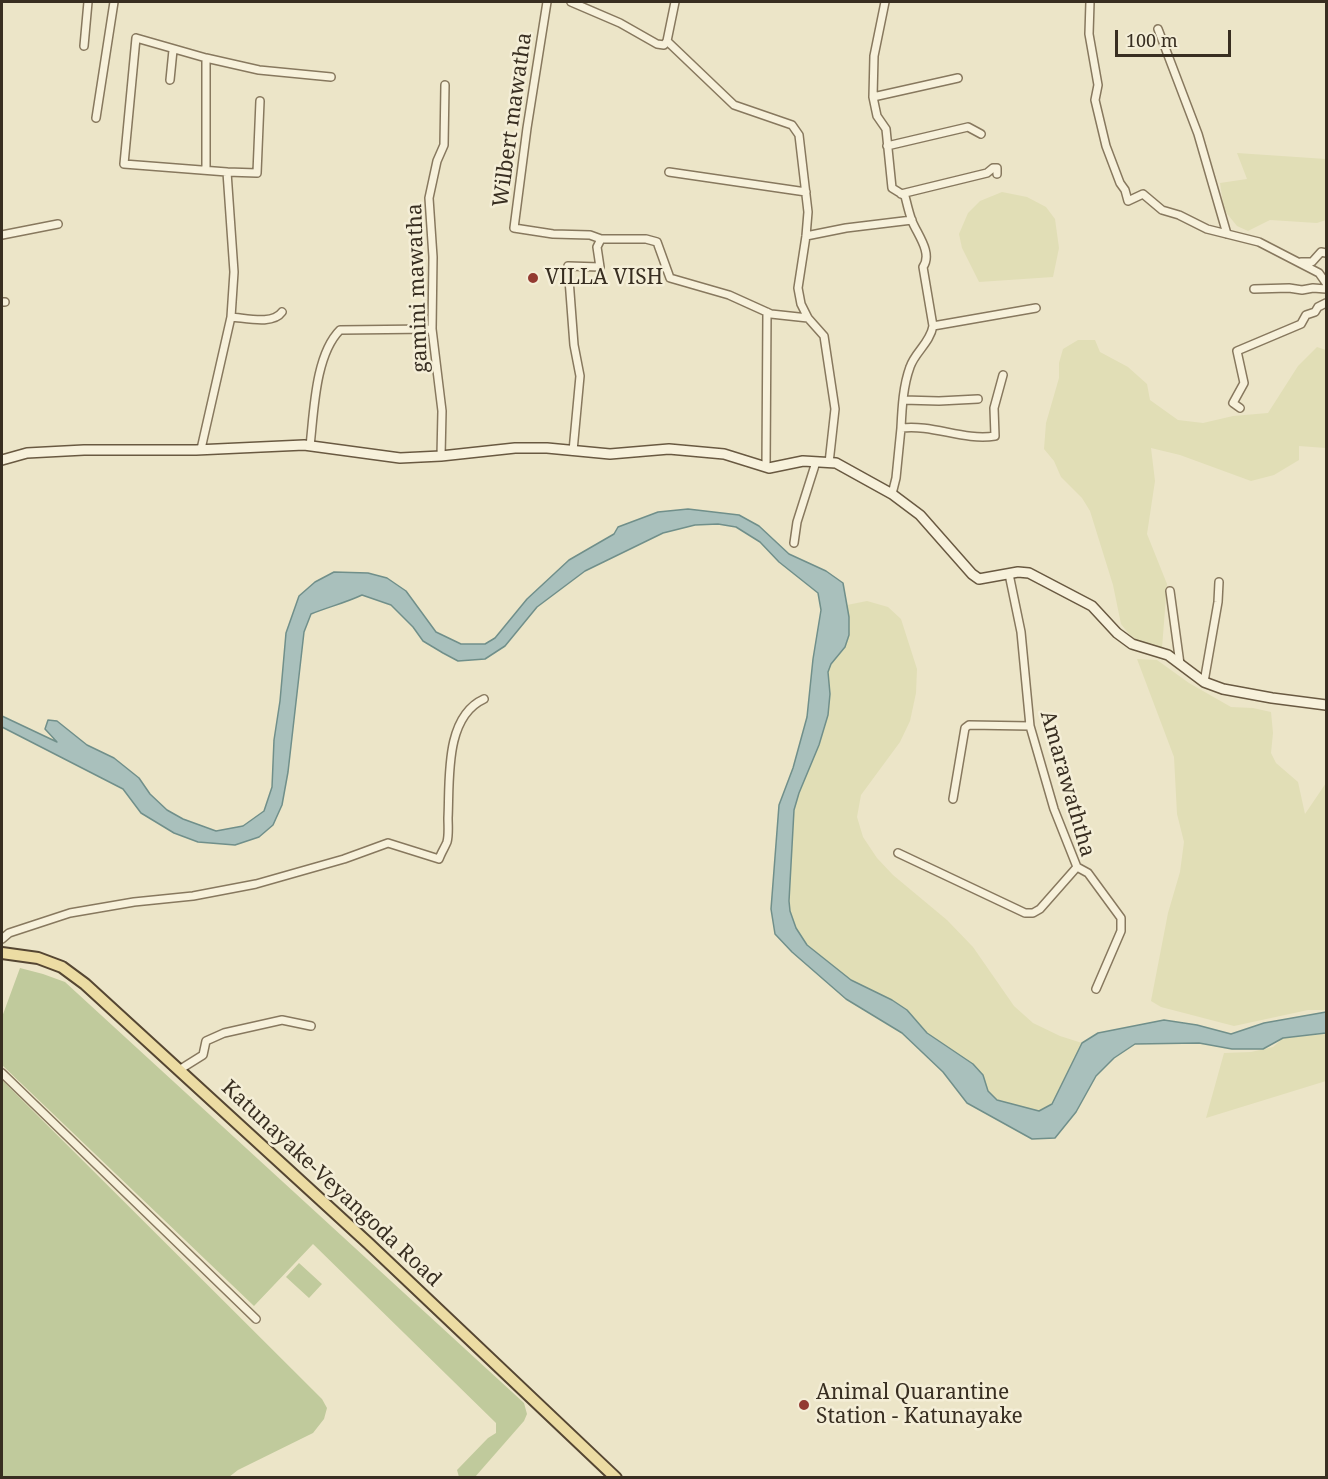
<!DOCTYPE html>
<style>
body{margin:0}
#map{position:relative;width:1328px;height:1479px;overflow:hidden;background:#ece5c8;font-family:"Noto Serif",serif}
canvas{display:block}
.frame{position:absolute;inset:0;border:3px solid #382e21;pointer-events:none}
.scale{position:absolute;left:1115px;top:30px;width:116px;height:27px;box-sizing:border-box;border:3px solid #382e21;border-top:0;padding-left:8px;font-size:18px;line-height:21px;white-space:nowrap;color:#382e21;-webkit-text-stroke:4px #f4eed7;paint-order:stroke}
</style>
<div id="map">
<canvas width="1328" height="1479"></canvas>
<div class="frame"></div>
<div class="scale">100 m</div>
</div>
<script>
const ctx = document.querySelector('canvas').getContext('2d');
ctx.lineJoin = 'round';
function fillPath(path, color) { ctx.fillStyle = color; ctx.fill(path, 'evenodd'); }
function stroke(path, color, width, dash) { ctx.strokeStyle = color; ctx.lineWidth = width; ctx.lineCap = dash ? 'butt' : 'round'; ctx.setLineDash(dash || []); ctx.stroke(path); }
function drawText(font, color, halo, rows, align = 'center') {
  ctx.font = font + ' "Noto Serif",serif'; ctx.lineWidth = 5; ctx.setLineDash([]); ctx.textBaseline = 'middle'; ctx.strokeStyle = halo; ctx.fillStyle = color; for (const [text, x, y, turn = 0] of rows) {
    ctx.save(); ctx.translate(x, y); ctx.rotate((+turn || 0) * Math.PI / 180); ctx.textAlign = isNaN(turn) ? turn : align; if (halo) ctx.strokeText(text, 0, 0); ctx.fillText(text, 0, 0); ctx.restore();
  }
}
fillPath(new Path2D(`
 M1237,153L1326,159V220L1317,223L1270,220L1248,231L1237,226L1224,210L1220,183L1247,179Z
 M1002,192L1027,197L1046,207L1055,219L1059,248L1053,277L979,282L962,248L959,234L968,213L980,201Z
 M1078,340H1095L1100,352L1128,367L1147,384L1150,400L1178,420L1203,423L1233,416L1268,413L1298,366L1317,347L1326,350V448L1299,446V460L1274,475L1251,481L1180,455L1151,448L1155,481L1147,534L1167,584L1162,648L1138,641L1129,634L1121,624L1113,585L1090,511L1082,498L1061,477L1054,461L1044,449L1046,423L1059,378V363L1063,349Z
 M867,601L888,607L901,619L917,669L916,693L910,721L900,742L861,795L857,817L863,837L877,858L893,875L947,920L973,947L1014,1006L1033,1023L1060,1036L1082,1043L1052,1104L1039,1111L997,1100L988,1091L983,1075L973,1065L927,1033L907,1010L892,1000L851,980L807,945L796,928L790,911L789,887L794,810L799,793L824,730L828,672L831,664L845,647L849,617L847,605Z
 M1137,659L1157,660L1189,683L1231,707L1253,708L1271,712L1273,733L1271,753L1276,763L1298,782L1305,814L1326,783V1010H1308L1234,1026L1161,1007L1151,1001L1168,913L1180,872L1184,842L1177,814L1174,757Z
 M1326,1034V1081L1206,1118L1224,1053L1251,1052L1273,1047L1283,1038Z`), '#e1deb6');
fillPath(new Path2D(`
 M20,968L43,974L65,982L524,1403L527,1414L524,1421L475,1477H459L457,1470L488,1438L496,1433V1423L313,1244L254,1306L2,1065V1017Z
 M2,1080L322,1399L327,1408L324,1419L313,1433L238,1470L229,1477H2Z
 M299,1263L322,1284L309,1298L286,1277Z`), '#c0ca9c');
const water = new Path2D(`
 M688,509L739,515L759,526L789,554L826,571L843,583L849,617V635L845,647L831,664L828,672L830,694L828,715L819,745L799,793L794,810L789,901L790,911L796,928L807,945L851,980L892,1000L907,1010L927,1033L973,1064L983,1075L988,1091L997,1100L1039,1111L1052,1104L1082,1043L1098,1033L1164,1020L1197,1025L1231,1034L1264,1023L1326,1012V1033L1283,1038L1263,1049H1232L1199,1043L1135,1044L1114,1058L1096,1076L1076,1112L1055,1138L1032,1139L967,1103L943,1072L902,1033L846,999L792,952L775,934L771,909L779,805L793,768L807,717L813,659L821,610L818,593L779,562L760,542L736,527L718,524L695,525L663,533L585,571L537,607L505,646L485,659L458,661L443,653L423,641L413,627L391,605L362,595C345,603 328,607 311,614L304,632L288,772L282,805L273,825L259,837L235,845L198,842L174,833L141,813L123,789L2,727V716L57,742L45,729L48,720L57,721L87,745L114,758L139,778L150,794L167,810L183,819L216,831L243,826L264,811L272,787L274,740L280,701L286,633L299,596L315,582L334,572L368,573L387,578L406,591L436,632L461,644H485L495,638L527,599L569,560L614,534L618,527L658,512Z`);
fillPath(water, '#a9c0bc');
stroke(water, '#708f8a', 1.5);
const street = new Path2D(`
 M547,2L527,128L514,228L553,234L590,235L601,239
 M571,2L620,23L657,44L664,45L667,41L675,2
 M885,2L874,56L873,97L877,116L886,129L892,188L905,196C907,204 909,213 912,221C917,234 933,253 923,267L933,326C930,343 915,352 910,367C903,386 902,408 901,428
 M1090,2L1089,34L1098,85L1095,100L1106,146L1120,183L1125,190L1128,201L1143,194L1162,210L1179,215L1207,229L1259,242L1319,273L1326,283
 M1158,29L1198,134L1227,234
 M667,41L734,105L792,125L799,135L808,212L806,236L798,288L801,304L808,318L824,336L835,409L829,463
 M84,46L88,2
 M170,80L173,50
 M873,97L958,78
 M96,118L114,2
 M887,146L968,127L981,134
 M206,170V58
 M227,172L257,173L260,101
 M669,172L806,192
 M901,194L987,173L993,168H997V174
 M2,235L58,224
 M806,236L846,228L912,220
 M1301,262H1312L1321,252L1326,253
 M1254,289L1289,288L1302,290L1313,288L1326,289
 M2,302H5
 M231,317C246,318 273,325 282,312
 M933,326L1036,308
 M903,400L939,401L978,399
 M1240,408L1233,403L1244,383L1237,351L1301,324L1306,315L1315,312L1318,307L1326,303
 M310,446C314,412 315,355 340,330L432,329
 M201,449L231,317L234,272L227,172L124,164L136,38L206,58L259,70L331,77
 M573,451L580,376L574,345L568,266L600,267L597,247L601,239H646L657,242L670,278L729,295L771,314L808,318
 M441,456L442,411L432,329L433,257L429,198L437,161L444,145L445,85
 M766,467L767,312
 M892,494L896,478L901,428C933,424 963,441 995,436L994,408L1003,375
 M794,543L797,522L816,462
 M1170,591L1180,664
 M1204,682L1218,602L1219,582
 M953,799L965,728L969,725L1030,726
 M898,853L1025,913H1033L1040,909L1077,867L1054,809L1030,726L1021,632L1009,574
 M1077,867L1088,873L1121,918V931L1096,989
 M2,939L9,933L70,913L134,902L193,896L256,884L344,859L388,843L439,859C441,853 445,847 447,842C449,835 448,825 448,818C450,781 444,717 484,699
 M179,1070L203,1055L206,1041L224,1033L282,1020L311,1026
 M2,1073L256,1319`);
const secondary = new Path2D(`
 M2,460L27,453L84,450H196L304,445L400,458L441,456L515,448H547L610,454L669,449L724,454L769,468L803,461L836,463L892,494L920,515L972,574L979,579L1018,572L1029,573L1092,606L1117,633L1132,644L1168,655L1204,682L1223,689L1272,698L1326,705`);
const primary = new Path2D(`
 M2,953L38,958L62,967L85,984L368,1243L616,1478`);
stroke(street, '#87785e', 10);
stroke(secondary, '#695941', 12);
stroke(primary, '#554632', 14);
stroke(street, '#f7f1db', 7);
stroke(secondary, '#f7f1db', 9);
stroke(primary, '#ecdca3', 10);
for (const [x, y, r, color] of [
 [533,278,6,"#933a31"],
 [804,1405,6,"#933a31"]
]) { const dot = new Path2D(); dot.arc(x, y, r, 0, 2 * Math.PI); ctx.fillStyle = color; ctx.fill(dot); stroke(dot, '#f4eed7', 2); }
drawText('21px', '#382e21', '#f4eed7', [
 ["Wilbert mawatha",513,120,-82],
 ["gamini mawatha",418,288,-92],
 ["Amarawaththa",1067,784,74],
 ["Katunayake-Veyangoda Road",331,1184,43]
]);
drawText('21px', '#382e21', '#f4eed7', [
 ["VILLA VISH",545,278],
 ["Animal Quarantine",816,1393],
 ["Station - Katunayake",816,1417]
], 'left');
</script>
